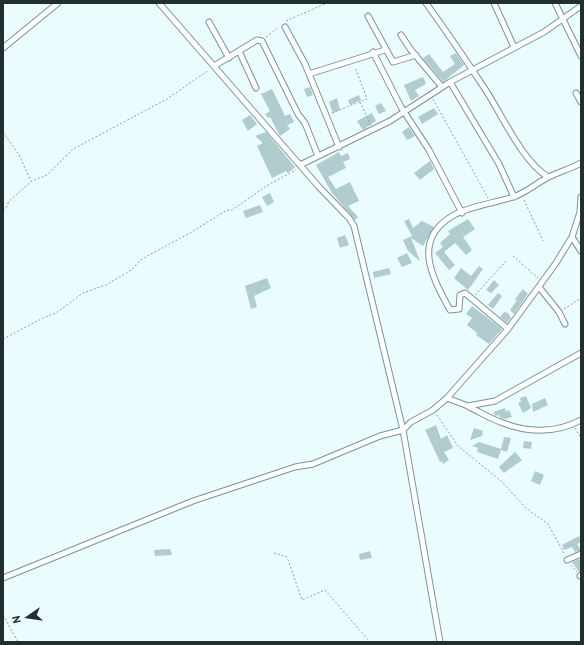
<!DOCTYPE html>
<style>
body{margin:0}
#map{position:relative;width:584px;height:645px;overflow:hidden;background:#ebfcfe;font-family:"PT Sans",sans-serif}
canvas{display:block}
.frame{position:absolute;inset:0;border:4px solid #232e2f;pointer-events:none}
.north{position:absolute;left:8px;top:597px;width:40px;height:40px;-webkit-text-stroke:3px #ebfcfe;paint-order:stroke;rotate:257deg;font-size:11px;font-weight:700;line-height:16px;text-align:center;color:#232e2f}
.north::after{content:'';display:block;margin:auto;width:14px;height:18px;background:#232e2f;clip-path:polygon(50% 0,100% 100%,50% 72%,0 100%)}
</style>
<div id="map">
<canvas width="584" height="645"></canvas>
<div class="frame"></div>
<div class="north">N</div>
</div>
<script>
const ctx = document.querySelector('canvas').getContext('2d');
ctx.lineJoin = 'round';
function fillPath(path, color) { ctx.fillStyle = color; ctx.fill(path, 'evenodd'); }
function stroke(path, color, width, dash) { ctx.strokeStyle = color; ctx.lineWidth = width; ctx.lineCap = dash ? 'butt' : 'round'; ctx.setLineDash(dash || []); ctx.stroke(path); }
fillPath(new Path2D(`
 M456,53L464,65L443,82L423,58L429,54L443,72L455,64L450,56Z
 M423,77L426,84L415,90L419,96L411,101L404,85Z
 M310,87L313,95L307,97L304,89Z
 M272,89L285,116L290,114L294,122L287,125L290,129L280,136L270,117L268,118L265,114L270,111L261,94Z
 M359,95L361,100L350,105L348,100Z
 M337,98L340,110L333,113L329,102Z
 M381,103L386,111L379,114L375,106Z
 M434,108L438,114L422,124L418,117Z
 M372,113L376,121L363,130L357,121Z
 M250,115L257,124L248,131L242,120Z
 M409,127L415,136L407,140L402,132Z
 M266,132L295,167L288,173L286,171L272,178L257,146L263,143L255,136Z
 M339,152L341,156L348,153L350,159L343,162L346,168L328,177L336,189L350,182L359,201L348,206L358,217L355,220L332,193L316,165Z
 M430,161L434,169L420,180L414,173Z
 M270,193L274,202L267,206L262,197Z
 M260,205L263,212L246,218L243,211Z
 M409,219L413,228L422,221L434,227L423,246L411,238L420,261L408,251L403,240L412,236L404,221Z
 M468,219L475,229L463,237L472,250L466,255L455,243L444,252L455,265L449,270L435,253L443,247L440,243L450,234L448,231Z
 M345,235L349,245L340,248L337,238Z
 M407,253L412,263L402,267L397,258Z
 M479,266L483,269L468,290L454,278L461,268L471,276Z
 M389,268L391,274L374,278L373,272Z
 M267,278L271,288L254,296L257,307L251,309L245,286Z
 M494,280L499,285L491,293L486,290Z
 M523,289L528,294L514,314L510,310L517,300L515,299Z
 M498,293L502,296L493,309L488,305Z
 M472,306L502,329L489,344L476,335L477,333L467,325L472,318L466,314Z
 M504,312L508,313L511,318L507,323L500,317Z
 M526,396L531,408L523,413L518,403L521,402L520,398Z
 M545,398L548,405L533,412L532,404Z
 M505,408L506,412L509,410L512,417L505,419L500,418L499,415L495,416L494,412Z
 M436,425L441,439L447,435L453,448L444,452L449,460L443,464L442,461L440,462L425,430Z
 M474,428L483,431L482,436L470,440Z
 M504,437L511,438L507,452L501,450L498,459L477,452L478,448L472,446L479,442L501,449Z
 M524,441L532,442L531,449L523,448Z
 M515,452L522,460L504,473L499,467Z
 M535,471L544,475L540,485L531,481Z
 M579,536L581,542L577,544L581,550L575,552L572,547L564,550L562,545Z
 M170,549L172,555L155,556L154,550Z
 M370,551L372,558L360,560L359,554Z
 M580,559L581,571L579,572L572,562Z`), '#b0cccf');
const minor = new Path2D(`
 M159,3L319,187L349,218L354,226L403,430L440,642
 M426,3C446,31 466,60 485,89C502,115 522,161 548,177
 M494,3L514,47
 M555,3L581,56
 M368,16L393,62L416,55
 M209,22L229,58
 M285,27L305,64L339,147
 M401,35L411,50L442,87
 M3,48L58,3
 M239,51L256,88
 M373,52L401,107L429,150L462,213
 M214,66L257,40L262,41L298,114L305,123L318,156
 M309,74L385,50
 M450,82L499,164L514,197
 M576,93L581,102
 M300,165L390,121L450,82L544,32L581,6
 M572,237L581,251
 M539,287L559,312L565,324
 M508,329L465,293L460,295L459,309L450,310C432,277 411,239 454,215C470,206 495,203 513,197C526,193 535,184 547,178C558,172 570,169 581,163
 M447,398L468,406L495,401L581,353
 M469,407C480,412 491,419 503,423C528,433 557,433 581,420
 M567,560L581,554
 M580,576L581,575
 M3,578L193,501L295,467L313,464L380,436L403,430L411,422L433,410L447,398L508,329L556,263L572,237L580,212L581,197`);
stroke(minor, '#799497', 7);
stroke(new Path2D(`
 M454,4L456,3
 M286,21L327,3
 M266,37L279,27
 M433,99L488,198
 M360,102L371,125
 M332,113L367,99L355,67
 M3,132L19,155L31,181
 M524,200L543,241
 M3,210L6,208L9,201L32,181L47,175L73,149L167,99L209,70
 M513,256L538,278
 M475,295L507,260
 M564,309L581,298
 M3,339L43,318L56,313L83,293L106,285L130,271L142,259L190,233L227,210H232L268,185L296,170
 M437,415L458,446L501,481L527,509L548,524L565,555
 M575,428L581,438
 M274,553L287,557L302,600L325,590L370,642
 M571,565L577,572
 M3,615L18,642`), '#8f9d9f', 1, [2, 2]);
stroke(minor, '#fff', 5);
</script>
